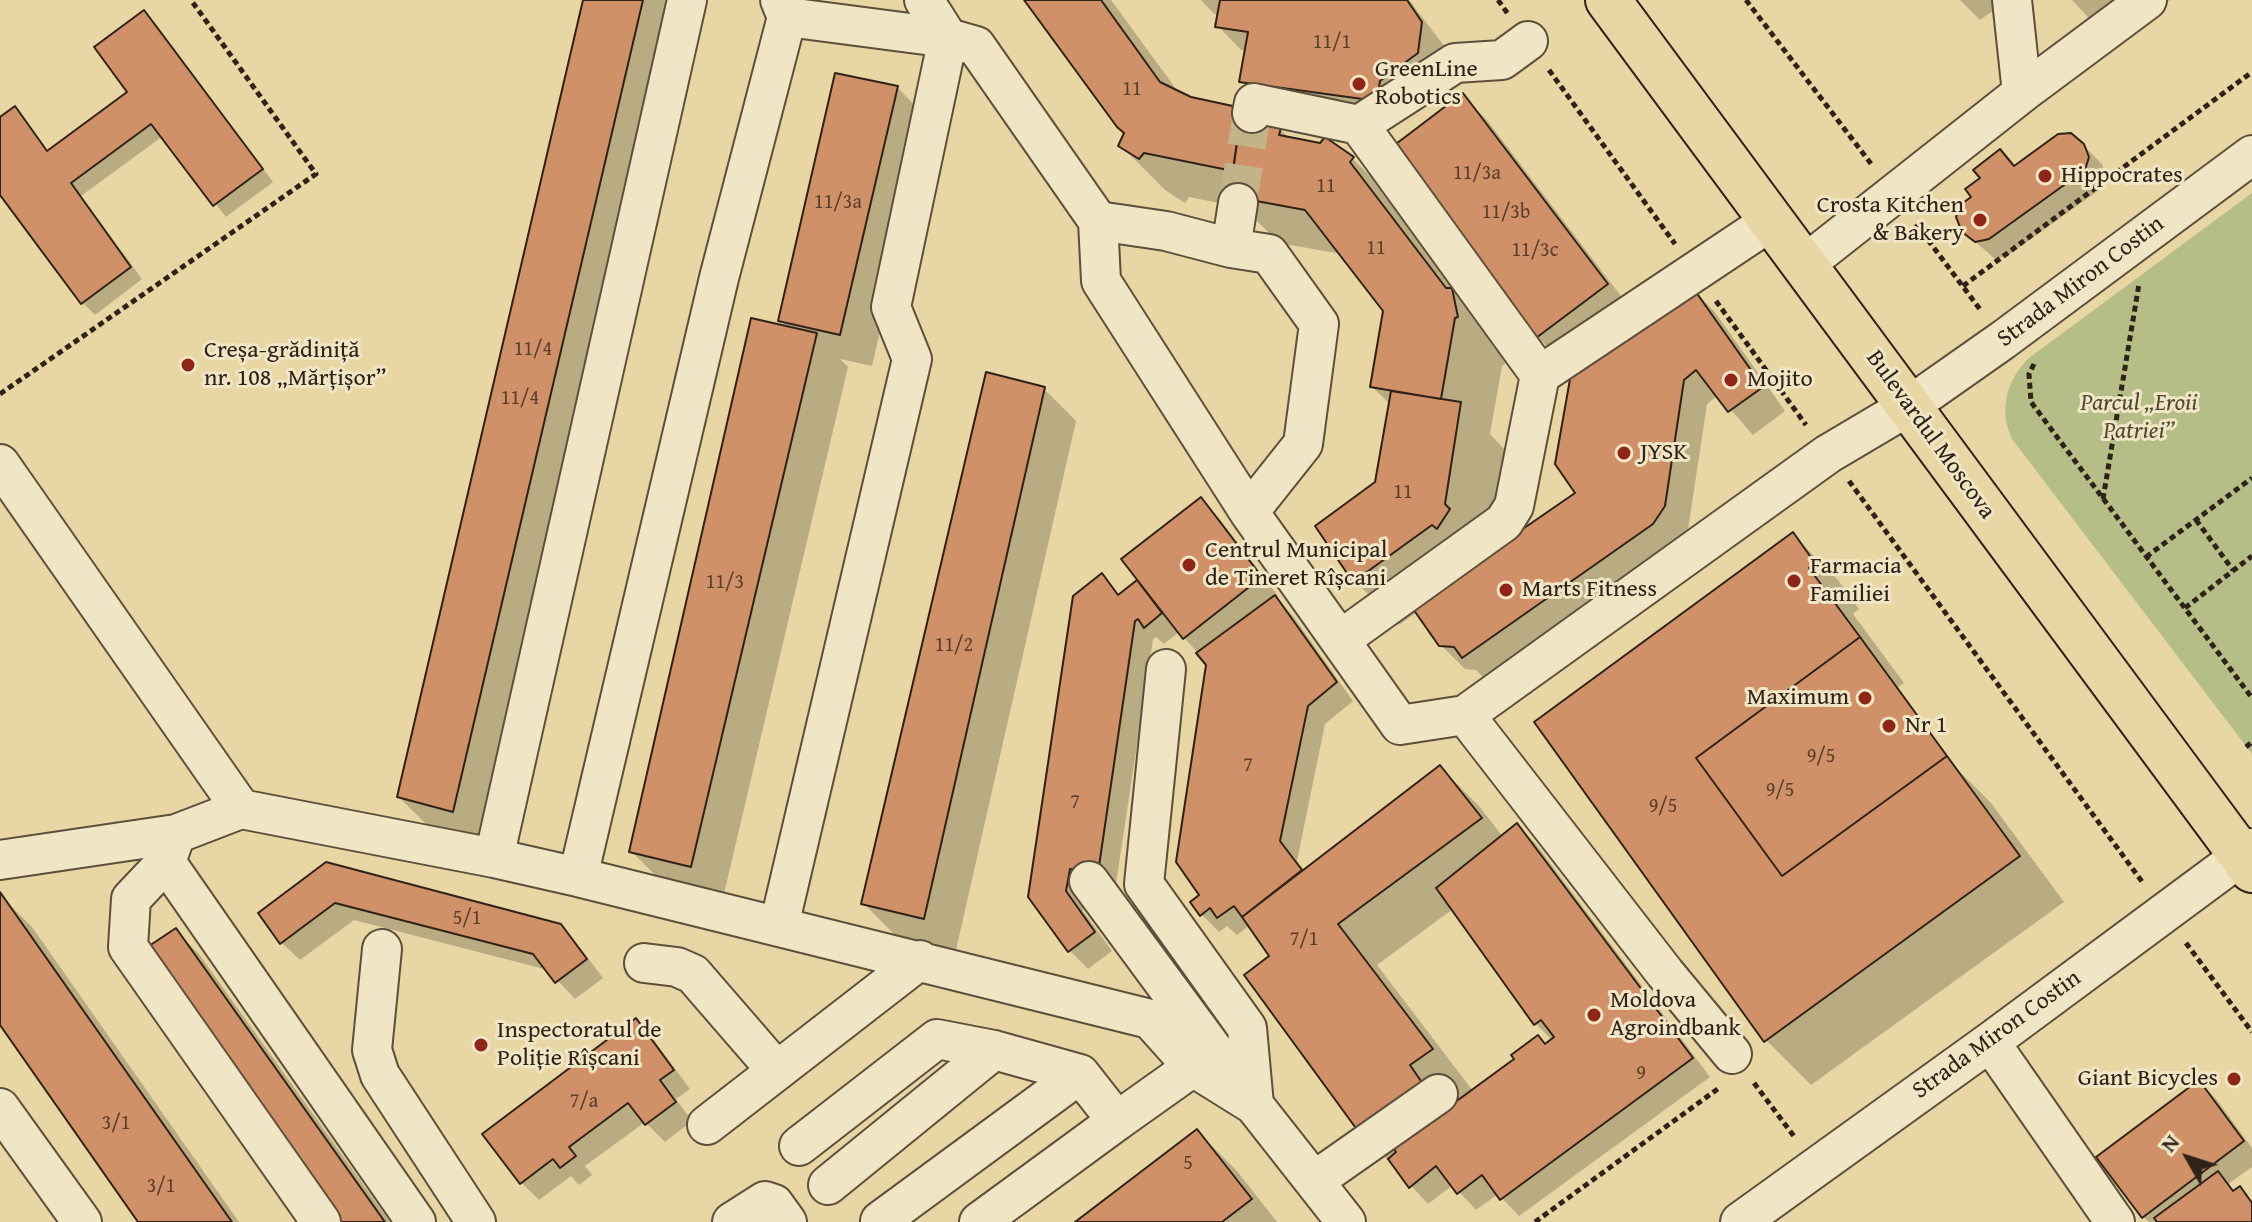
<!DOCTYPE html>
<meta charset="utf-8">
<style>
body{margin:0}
#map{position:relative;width:2252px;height:1222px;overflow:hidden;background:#e8d7a4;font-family:"Gentium Book Plus",serif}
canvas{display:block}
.north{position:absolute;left:2148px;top:1118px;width:80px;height:80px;-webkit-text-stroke:6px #f0e5c4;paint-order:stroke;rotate:309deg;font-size:22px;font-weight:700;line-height:32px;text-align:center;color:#2f2219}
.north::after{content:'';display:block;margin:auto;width:28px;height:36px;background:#2f2219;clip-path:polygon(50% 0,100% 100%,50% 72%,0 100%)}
</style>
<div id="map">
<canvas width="2252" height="1222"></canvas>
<div class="north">N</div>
</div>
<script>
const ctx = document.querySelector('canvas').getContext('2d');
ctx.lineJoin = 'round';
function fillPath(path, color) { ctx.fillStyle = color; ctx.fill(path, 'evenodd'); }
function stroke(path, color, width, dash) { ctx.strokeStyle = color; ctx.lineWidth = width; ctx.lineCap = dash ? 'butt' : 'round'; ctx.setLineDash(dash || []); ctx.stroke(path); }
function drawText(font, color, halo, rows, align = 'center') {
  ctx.font = font + ' "Gentium Book Plus",serif'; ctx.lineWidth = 6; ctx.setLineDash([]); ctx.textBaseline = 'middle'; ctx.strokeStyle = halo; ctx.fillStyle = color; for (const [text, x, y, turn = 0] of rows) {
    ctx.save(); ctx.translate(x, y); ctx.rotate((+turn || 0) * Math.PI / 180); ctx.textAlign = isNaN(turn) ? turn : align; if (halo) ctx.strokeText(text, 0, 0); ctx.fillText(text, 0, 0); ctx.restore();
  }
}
fillPath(new Path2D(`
 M2252,193V754L2012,439C1998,410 2007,379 2029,358Z`), '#b5be86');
fillPath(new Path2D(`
 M585,0H682L485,843L431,829L399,797Z
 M1026,0H1111L1179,93L1258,126L1281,130L1290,139L1321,145L1325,140L1353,159L1400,206L1396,210L1473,311L1499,337L1505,364L1502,366L1490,434L1505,450L1489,551L1491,553L1577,493L1691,288L1714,311L1785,411L1753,435L1718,395L1707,404L1688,530L1676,547L1487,681L1476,670L1465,669L1441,645L1417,612L1399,625L1354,580L1377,483L1391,405L1372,387L1385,311L1342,254L1279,243L1244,208L1189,197L1185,203L1165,190L1120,145L1126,134Z
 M1201,0H1409L1445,47L1440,77L1402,104L1400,124L1265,105L1241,81L1247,50H1241L1218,26L1219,15L1214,14Z
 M1960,0H2008L1980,20Z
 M2072,0H2170L2112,43Z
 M144,12L156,24L273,182L226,217L163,136L81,196L142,279L95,315L83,303L0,191V119L14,109L49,152L129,92Z
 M897,87L929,120L872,366L840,359L848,367L723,898L663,883L631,851L788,328L780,320Z
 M1463,96L1486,119L1630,308L1561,361L1538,337L1395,148Z
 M2083,145L2102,164L2106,176L2102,188L2007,256L1995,259L1963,231L1982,179L2000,151L2016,167Z
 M1044,389L1076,421L956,950L895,935L863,903Z
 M1201,500L1219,518L1278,596L1276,598L1293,616L1353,701L1325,724L1297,861L1305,871L1440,767L1480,807L1503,837L1517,826L1535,843L1710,1077L1519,1216L1498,1194L1476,1210L1453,1185L1428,1204L1360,1130L1272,956L1250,925L1237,935L1227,926L1219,932L1201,914L1208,664L1179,632L1164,644L1156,637L1153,639L1115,890L1087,886L1083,911L1112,951L1088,969L1070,951L1030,896L1102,576L1121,596L1140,581ZM1453,909L1535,1023L1553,1041L1473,1091L1377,965Z
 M1793,535L1838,580L1859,609L1853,614L1904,683L1897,688L1952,764L1991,803L2064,902L1811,1085L1766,1040Z
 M326,864L560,926L578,945L603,978L575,999L548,970L354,920L300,960L282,943Z
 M0,895L32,927L239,1222H141L0,1022Z
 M175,930L199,954L390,1222H338Z
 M635,1021L653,1039L690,1089L676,1099L692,1121L665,1142L645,1122L585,1166L592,1175L579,1185L571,1176L539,1200L521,1182Z
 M2199,1082L2217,1100L2252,1148V1167L2228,1184L2235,1192L2240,1189L2252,1201V1222H2149L2143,1217Z
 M1197,1131L1237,1171L1277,1222H1078Z`), '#0003');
const building = new Path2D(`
 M583,0H643L453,812L397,797Z
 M1024,0H1101L1160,82L1191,97L1242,108L1233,171L1144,153L1139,159L1118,146L1124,133L1117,127Z
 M1220,0H1407L1422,22L1418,53L1380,81L1377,101L1239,82L1248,32L1215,27Z
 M144,10L263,169L213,206L151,124L71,183L131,267L81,304L0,195V117L15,106L47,151L127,92L94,47Z
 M835,73L898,86L840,335L778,321Z
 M1463,93L1608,284L1536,338L1392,147Z
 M1240,122L1281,128L1279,135L1320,143L1325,137L1354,157L1350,162L1446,288H1452L1458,317L1455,318L1441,399L1370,387L1383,311L1305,210L1229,196Z
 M2071,133L2084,144L2089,157L2085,170L1989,239L1975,242L1962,232L1956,217L1960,205L1971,197L1965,189L1980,178L1973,170L2000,149L2014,166L2058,134Z
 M1691,285L1763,387L1728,412L1696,370L1684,380L1665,506L1653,524L1462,658L1454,647L1439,646L1411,606L1575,493L1555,464L1572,368Z
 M751,318L817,333L691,867L629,852Z
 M986,372L1045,387L924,919L861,904Z
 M1391,391L1461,402L1445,504L1450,509L1437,529L1432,525L1353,582L1315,526L1375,482Z
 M1201,497L1262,577L1183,639L1121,559Z
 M1793,532L1815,563L1809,568L1860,637L1696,758L1782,876L1947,756L2020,856L1764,1042L1534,722Z
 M1102,573L1118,595L1137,580L1162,613L1144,628L1138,619L1135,621L1098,873L1070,869L1066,891L1095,932L1068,952L1028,897L1073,596Z
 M1275,595L1337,682L1308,706L1280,841L1302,870L1242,917L1234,906L1217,918L1210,908L1200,916L1190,902L1199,895L1176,862L1206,665L1196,653Z
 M1860,637L1947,756L1782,876L1696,758Z
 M1440,765L1482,818L1338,924L1433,1049L1410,1065L1423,1084L1358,1131L1244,975L1269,956L1242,917Z
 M1517,823L1693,1058L1500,1200L1482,1175L1457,1194L1436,1166L1409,1188L1388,1159L1396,1152L1390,1144L1443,1111L1514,1059L1511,1055L1538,1035L1545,1044L1554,1037L1541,1020L1534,1025L1436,888Z
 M326,862L561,924L587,959L555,983L533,954L335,903L280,944L258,913Z
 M0,892L232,1222H138L0,1025Z
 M176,928L385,1222H335L143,950Z
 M636,1018L674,1070L660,1080L676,1102L645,1125L628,1103L569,1147L576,1156L560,1168L553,1159L520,1184L482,1134Z
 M2199,1080L2244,1141L2142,1218L2096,1157Z
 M1197,1129L1252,1199L1222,1222H1075Z
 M2218,1171L2233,1191L2240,1186L2252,1203V1222H2157L2154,1218Z`);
fillPath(building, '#d09068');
stroke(building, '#2f2219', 2);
stroke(new Path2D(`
 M1238,203L1252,113`), '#c3b388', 38, [38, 19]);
const minor = new Path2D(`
 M780,0L787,17L719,278L578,877L1150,1019L1193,1067L1254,1105L1346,1222
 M924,0L948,38L976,46L1098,221L1101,281L1249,512L1400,725L1465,715L1828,454L1909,406L2003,340L2252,155
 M2022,93L2147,0
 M1252,113L1254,103L1359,125L1455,63L1502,60L1528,41
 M1359,125L1540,375
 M1098,221L1166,231L1231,248L1269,254L1319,324L1303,444L1249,512
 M1231,248L1238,203
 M1804,265L2022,93L2012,0
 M0,464L241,809L494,858L578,877
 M1340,640L1504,522L1514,506L1540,375L1771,221
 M1166,669L1144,884L1247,1028L1254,1105
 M1465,715L1665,973L1732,1054
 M176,834L166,862L416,1222
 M494,858L687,0
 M0,860L176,834L241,809
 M166,862L131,899L128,947L321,1222
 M1089,881L1243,1090
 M779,926L912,359L891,307L948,38L787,17
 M382,949L372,1050L380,1075L476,1222
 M644,963L677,967L693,974L777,1071
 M1990,1042L2115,1222
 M0,1108L82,1222
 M707,1125L920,960
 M799,1146L937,1039L994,1050L1080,1074
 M1314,1181L1438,1094
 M828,1185L994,1050
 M880,1221L1080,1074L1117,1121L1193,1067
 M732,1222L765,1201L774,1204L787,1222
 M979,1222L1117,1121
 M1740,1222L1990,1042L2252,848`);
const major = new Path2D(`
 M1608,0L2252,870`);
stroke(minor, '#5d4f3c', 42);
stroke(major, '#2f2219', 48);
stroke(new Path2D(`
 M1498,0L1508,14
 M1746,0L1872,165
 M1549,70L1675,244
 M1916,224L1982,312
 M1963,286L2252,72
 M1716,301L1806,425
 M2034,364L2029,374L2031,402L2252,698
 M0,394L316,174L191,0
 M1849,481L2143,883
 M2103,499L2139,284
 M2196,520L2233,570
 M2146,557L2252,478
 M2185,608L2252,556
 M2246,747L2252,742
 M2186,943L2252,1032
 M1754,1083L1796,1139
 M1535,1222L1719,1088`), '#2f2219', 5, [6, 4]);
stroke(minor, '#f0e5c4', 38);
stroke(major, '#e8d7a4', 44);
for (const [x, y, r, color] of [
 [1359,84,8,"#8f2418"],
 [2045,176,8,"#8f2418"],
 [1980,220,8,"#8f2418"],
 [188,365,8,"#8f2418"],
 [1731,380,8,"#8f2418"],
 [1624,453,8,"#8f2418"],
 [1189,565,8,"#8f2418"],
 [1794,581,8,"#8f2418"],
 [1506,590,8,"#8f2418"],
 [1865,698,8,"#8f2418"],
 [1889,726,8,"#8f2418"],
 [1594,1015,8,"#8f2418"],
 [481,1045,8,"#8f2418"],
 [2234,1079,8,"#8f2418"]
]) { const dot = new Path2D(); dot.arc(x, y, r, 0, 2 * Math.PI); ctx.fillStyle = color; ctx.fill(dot); stroke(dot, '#f0e5c4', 3); }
drawText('20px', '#573e2d', null, [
 ["11/1",1332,43],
 ["11",1132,90],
 ["11/3a",1477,174],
 ["11",1326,187],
 ["11/3a",838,203],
 ["11/3b",1506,213],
 ["11",1376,249],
 ["11/3c",1535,251],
 ["11/4",533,350],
 ["11/4",520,399],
 ["11",1403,493],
 ["11/3",725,583],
 ["11/2",954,646],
 ["9/5",1821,757],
 ["7",1248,766],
 ["9/5",1780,791],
 ["7",1075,803],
 ["9/5",1663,807],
 ["5/1",467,919],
 ["7/1",1304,940],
 ["9",1641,1074],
 ["7/a",584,1102],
 ["3/1",116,1124],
 ["5",1188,1164],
 ["3/1",161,1187]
]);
drawText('24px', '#2f2219', '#f0e5c4', [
 ["GreenLine",1375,70],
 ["Robotics",1375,98],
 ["Hippocrates",2061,176],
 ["Crosta Kitchen",1964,206,"right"],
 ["& Bakery",1964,234,"right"],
 ["Creșa-grădiniță",204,351],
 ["nr. 108 „Mărțișor”",204,379],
 ["Mojito",1747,380],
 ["JYSK",1640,453],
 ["Centrul Municipal",1205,551],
 ["de Tineret Rîșcani",1205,579],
 ["Farmacia",1810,567],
 ["Familiei",1810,595],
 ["Marts Fitness",1522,590],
 ["Maximum",1849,698,"right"],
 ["Nr 1",1905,726],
 ["Moldova",1610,1001],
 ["Agroindbank",1610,1029],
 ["Inspectoratul de",497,1031],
 ["Poliție Rîșcani",497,1059],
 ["Giant Bicycles",2218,1079,"right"]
], 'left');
drawText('24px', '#2f2219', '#f0e5c4', [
 ["Strada Miron Costin",2081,282,-37],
 ["Bulevardul Moscova",1930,435,54],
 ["Strada Miron Costin",1997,1035,-36]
]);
drawText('italic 24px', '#504934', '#f0e5c4', [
 ["Parcul „Eroii",2139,404],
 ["Patriei”",2139,432]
]);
</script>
